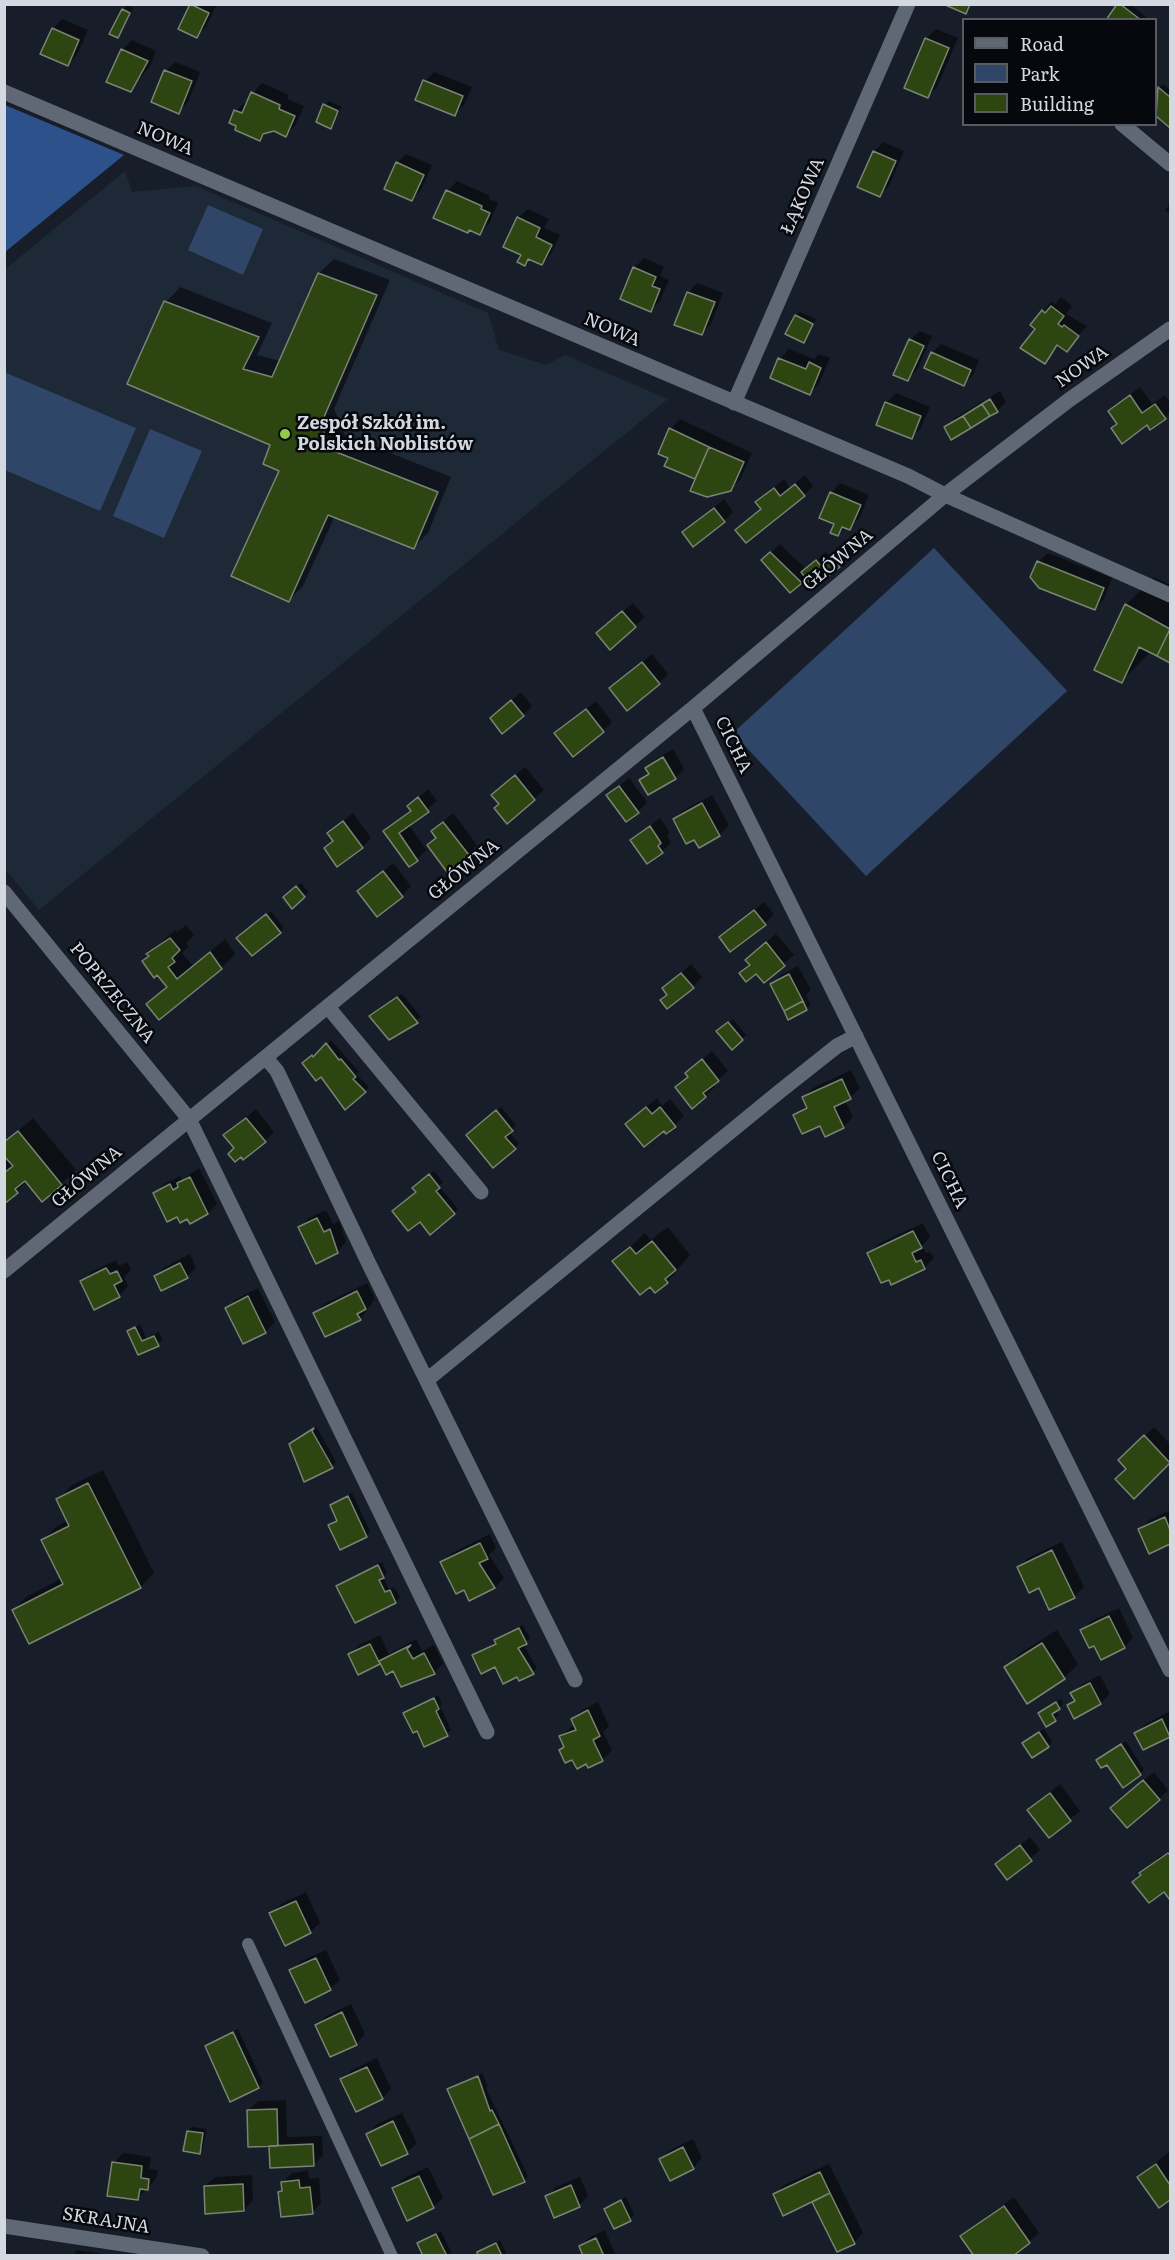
<!DOCTYPE html>
<meta charset="utf-8">
<style>
body{margin:0}
#map{position:relative;width:1175px;height:2260px;overflow:hidden;background:#171e29;font-family:Literata,serif}
canvas{display:block}
.frame{position:absolute;inset:0;border:6px solid #d4d9e1;pointer-events:none}
.legend{position:absolute;left:962px;top:18px;width:195px;height:108px;box-sizing:border-box;background:#06080d;border:2px solid #585c62;margin:0;padding:8px 10px;list-style:none;font-size:18px;color:#d4d9e1}
.legend li{display:flex;align-items:center;gap:12px;height:30px}
.legend b{width:30px;border:2px solid #585c62}
</style>
<div id="map">
<canvas width="1175" height="2260"></canvas>
<div class="frame"></div>
<ul class="legend">
<li><b style="height:8px;background:#606875"></b>Road</li>
<li><b style="height:16px;background:#304668"></b>Park</li>
<li><b style="height:16px;background:#2d4611"></b>Building</li>
</ul>
</div>
<script>
const ctx = document.querySelector('canvas').getContext('2d');
ctx.lineJoin = 'round';
function fillPath(path, color) { ctx.fillStyle = color; ctx.fill(path, 'evenodd'); }
function stroke(path, color, width, dash) { ctx.strokeStyle = color; ctx.lineWidth = width; ctx.lineCap = dash ? 'butt' : 'round'; ctx.setLineDash(dash || []); ctx.stroke(path); }
function drawText(font, color, halo, rows, align = 'center') {
  ctx.font = font + ' Literata,serif'; ctx.lineWidth = 5; ctx.setLineDash([]); ctx.textBaseline = 'middle'; ctx.strokeStyle = halo; ctx.fillStyle = color; for (const [text, x, y, turn = 0] of rows) {
    ctx.save(); ctx.translate(x, y); ctx.rotate((+turn || 0) * Math.PI / 180); ctx.textAlign = isNaN(turn) ? turn : align; if (halo) ctx.strokeText(text, 0, 0); ctx.fillText(text, 0, 0); ctx.restore();
  }
}
fillPath(new Path2D(`
 M125,171L132,192L196,186L488,313L499,350L546,365L565,355L668,399L39,910L5,869L4,270Z`), '#1e2938');
fillPath(new Path2D(`
 M208,205L263,229L243,275L188,250Z
 M4,372L136,428L100,511L5,470Z
 M150,429L202,451L164,538L113,516Z
 M934,548L1067,691L866,876L733,733Z`), '#304668');
fillPath(new Path2D(`
 M5,105L124,155L5,252Z`), '#2c518b');
fillPath(new Path2D(`
 M191,4H217L206,27L196,36L180,28Z
 M1119,4H1130L1150,20H1108Z
 M127,5L133,8L117,36L123,10Z
 M62,19L88,30L77,55L68,64L53,29Z
 M936,29L958,38L937,87L928,96L906,87L927,38Z
 M132,40L156,51L150,66L130,91L122,50Z
 M175,62L200,72L188,102L178,112L166,71Z
 M434,72L472,87L464,105L455,114L425,81Z
 M262,83L289,95L287,99L304,106L295,126L286,135L274,130L268,131L260,139L236,111L245,102L248,103L253,93Z
 M1163,84L1170,90V126L1156,114V92Z
 M329,101L342,107L330,127L325,105Z
 M883,142L904,151L889,186L880,195L874,152Z
 M406,154L432,165L421,190L412,199L397,163Z
 M457,181L490,196L489,199L498,203L489,224L479,233L435,217L447,191Z
 M1170,204V214L1165,210Z
 M528,209L549,219L544,228L560,235L551,254L542,263L531,258L525,264L518,218Z
 M644,258L664,267L660,276L669,280L660,301L650,311L634,268Z
 M334,259L390,280L334,409L345,435L451,477L428,533L414,547L335,516L303,586L289,600L281,470L272,444L129,383L166,302L180,287L272,323L257,355L281,361L319,273Z
 M697,283L723,293L711,324L702,333L688,293Z
 M1061,297L1072,306L1066,314L1087,326L1066,350L1059,345L1045,362L1038,328L1032,324L1052,301L1055,304Z
 M800,312L816,319L804,341L796,316Z
 M920,331L932,336L917,370L908,379L910,340Z
 M941,344L979,360L973,375L964,384L932,353Z
 M789,349L814,359L819,354L830,358L819,384L809,393L772,377L780,359Z
 M1140,387L1152,404L1165,395L1170,403V412L1165,418L1148,423H1119L1110,411Z
 M1000,391L1006,402L997,411L946,427L955,418Z
 M896,393L930,407L921,428L911,437L886,403Z
 M680,419L752,453L740,480L730,489L666,466L670,457L671,429Z
 M805,475L813,486L804,495L762,508L757,502L784,479L790,488Z
 M840,483L869,495L859,519L838,534L831,493Z
 M724,499L733,512L724,521L684,533Z
 M780,544L806,569L826,552L830,556L842,548L849,557L839,566L806,576L790,591L763,560Z
 M1048,553L1112,578L1104,599L1094,609L1038,562Z
 M1154,577L1170,585V661L1151,651L1122,681L1126,605Z
 M633,603L645,617L610,647L607,624Z
 M652,654L668,674L659,683L621,679Z
 M521,692L532,706L523,715L492,718Z
 M596,701L612,722L603,731L556,733Z
 M673,749L684,769L675,778L641,780L649,772L647,768L656,759Z
 M525,767L544,790L507,822L500,804L493,795Z
 M629,778L647,802L638,812L608,795Z
 M428,789L437,801L408,824L427,850L410,865L385,831L411,810L409,806Z
 M712,795L729,825L719,835L695,838L674,819L684,810Z
 M353,813L371,838L362,847L334,840L329,833Z
 M453,813L477,845L468,854L437,837L433,831Z
 M660,818L670,833L667,836L671,842L662,852L632,840Z
 M393,863L411,886L402,896L359,892Z
 M301,883L309,892L292,906L289,893Z
 M764,902L774,914L765,924L721,937Z
 M271,911L284,928L252,954L242,933Z
 M186,925L194,935L186,943L189,946L182,953L193,966L225,939L235,954L221,968L148,1004L168,986L148,954L175,930L177,932Z
 M776,934L794,955L764,981L756,972L741,974L751,964L757,950Z
 M691,964L702,977L693,987L668,994L664,989Z
 M798,966L811,990L806,995L811,1005L789,1018L772,984L781,975Z
 M402,994L421,1017L390,1038L371,1016Z
 M733,1019L746,1035L742,1039L723,1027Z
 M331,1040L359,1072L356,1074L369,1087L365,1091L308,1059L317,1052L318,1054Z
 M712,1051L728,1071L713,1084L715,1087L705,1096L677,1087L689,1076L687,1073Z
 M851,1070L860,1089L845,1101L853,1117L843,1127L820,1124L795,1115L807,1105L804,1098L813,1088Z
 M657,1098L662,1106L670,1099L684,1116L667,1132L637,1115Z
 M501,1107L516,1125L509,1132L519,1144L515,1148L473,1131Z
 M256,1109L274,1132L265,1141L236,1148L225,1136Z
 M33,1118L76,1170L61,1184L27,1182L4,1202V1143Z
 M199,1168L217,1204L208,1213L188,1217L155,1194L164,1184L180,1176L182,1180Z
 M434,1171L443,1182L439,1186L458,1209L454,1213L420,1220L419,1184Z
 M326,1210L333,1224L339,1221L346,1242L337,1252L300,1227L309,1218Z
 M923,1223L930,1237L922,1246L926,1253L930,1252L934,1258L924,1268L869,1254L878,1244Z
 M668,1227L690,1255L667,1282L651,1285L614,1261L645,1233L651,1240Z
 M190,1254L196,1268L187,1277L155,1276L165,1267Z
 M116,1260L119,1266L127,1262L131,1270L124,1277L128,1286L119,1296L82,1282L91,1272Z
 M367,1283L375,1299L360,1319L315,1314L324,1304Z
 M258,1288L275,1322L265,1332L244,1342L227,1308L236,1299Z
 M140,1324L146,1338L159,1332L163,1340L139,1353L129,1332Z
 M316,1426L336,1462L332,1467L290,1444Z
 M1154,1427L1170,1444V1461L1134,1496L1128,1468L1120,1460Z
 M103,1470L154,1573L140,1587L13,1610L28,1596L61,1579L42,1540L57,1526L68,1520L58,1499L72,1485Z
 M352,1493L370,1531L366,1536L330,1525L338,1519L331,1505Z
 M1170,1510V1543L1150,1552L1140,1529L1149,1520Z
 M490,1534L496,1548L489,1555L504,1578L495,1587L470,1599L465,1588L442,1562L452,1553Z
 M1062,1542L1084,1587L1074,1597L1039,1586L1019,1567L1028,1558Z
 M382,1562L387,1573L383,1577L389,1589L394,1587L400,1597L395,1602L338,1586Z
 M1119,1608L1133,1638L1124,1647L1095,1644L1082,1631L1091,1621Z
 M523,1625L530,1638L523,1644L537,1668L533,1672L520,1679L518,1675L474,1656L496,1642L500,1636Z
 M1057,1630L1078,1664L1064,1678L1006,1667L1020,1653Z
 M380,1635L389,1654L416,1639L422,1651L434,1645L443,1663L434,1673L394,1669L381,1661L379,1663L350,1655L359,1645Z
 M1100,1675L1110,1694L1101,1703L1069,1705L1075,1699L1072,1694L1082,1684Z
 M438,1695L442,1704L440,1706L451,1730L447,1734L405,1713Z
 M1061,1699L1063,1704L1056,1710L1059,1715L1047,1725L1040,1713Z
 M598,1702L609,1726L603,1732L612,1750L602,1760L587,1762L561,1750L565,1746L560,1736L575,1725L572,1719L582,1710Z
 M1170,1711L1169,1735L1136,1733L1146,1724Z
 M1044,1729L1052,1742L1048,1746L1029,1739Z
 M1126,1741L1144,1770L1140,1774L1103,1756Z
 M1154,1772L1168,1790L1159,1799H1121Z
 M1060,1784L1080,1811L1049,1836L1029,1810Z
 M1030,1837L1040,1850L1007,1878L997,1864Z
 M1170,1852V1897L1164,1889L1134,1882L1159,1857Z
 M306,1892L320,1923L310,1932L271,1914L281,1904Z
 M326,1950L340,1980L330,1989L291,1971L301,1961Z
 M351,2004L365,2034L356,2044L317,2025L326,2016Z
 M238,2029L263,2083L258,2087L206,2046Z
 M377,2058L391,2089L382,2098L342,2079L352,2070Z
 M482,2073L488,2086L486,2088L528,2176L524,2181L449,2090Z
 M286,2100L287,2137L322,2136L323,2155L314,2165L271,2144L249,2110L258,2101Z
 M402,2113L417,2143L407,2152L382,2164L368,2134L377,2124Z
 M192,2127L207,2129L203,2148L199,2152L188,2131Z
 M693,2139L702,2158L693,2168L661,2159L670,2150Z
 M1170,2151V2198L1159,2206L1139,2177Z
 M123,2153L151,2157L149,2169L158,2170L156,2179L138,2198L114,2163Z
 M829,2164L863,2233L854,2242L838,2250L813,2200L774,2195L784,2185Z
 M428,2167L443,2198L433,2207L394,2188L403,2179Z
 M308,2171L309,2179L319,2178L321,2203L312,2213L279,2192L283,2188V2182L292,2173Z
 M252,2175L253,2200L244,2210L205,2186L215,2177Z
 M580,2177L588,2196L579,2206L547,2197L556,2187Z
 M626,2197L634,2215L630,2220L605,2209Z
 M1014,2197L1039,2233L1029,2242L1010,2256L962,2236Z
 M605,2230L616,2256H580L583,2252L580,2246L590,2237Z
 M441,2231L452,2254L425,2256L419,2243Z
 M500,2240L508,2256H480L479,2253L483,2248Z
 M77,2250L109,2255V2256H72Z`), '#0007');
const building = new Path2D(`
 M190,4L209,13L197,38L178,29Z
 M943,4H970L966,14Z
 M1117,4H1120L1141,20H1106Z
 M122,9L130,13L118,38L109,34Z
 M52,28L79,40L68,66L40,54Z
 M925,38L949,48L928,98L904,88Z
 M121,49L148,61L131,92L106,82Z
 M164,70L192,81L179,114L151,102Z
 M423,80L463,96L455,116L415,100Z
 M1158,87L1170,97V128L1156,116Z
 M251,92L280,105L279,109L295,116L286,137L274,131L263,134L260,141L235,130L236,126L229,123L234,110L242,113Z
 M323,104L338,111L331,129L316,122Z
 M873,151L896,161L880,197L857,187Z
 M396,162L424,175L412,201L384,189Z
 M446,190L482,206L481,209L490,213L480,235L469,230L468,233L433,218Z
 M517,217L540,228L536,237L552,245L542,265L528,259L525,266L517,262L521,255L503,247Z
 M633,267L656,277L652,286L660,289L651,312L620,299Z
 M318,273L377,295L321,424L331,450L438,492L414,549L328,515L289,602L231,576L279,471L263,464L270,445L127,384L164,301L259,337L243,369L272,377Z
 M687,292L715,302L702,335L674,325Z
 M1051,306L1064,316L1058,324L1062,327L1064,325L1079,336L1067,352L1057,345L1045,364L1020,348L1035,329L1030,325L1042,310L1045,313Z
 M795,315L813,324L804,343L785,334Z
 M909,339L924,346L908,381L893,375Z
 M931,352L971,370L964,386L924,368Z
 M778,358L806,369L809,362L821,368L810,395L770,378Z
 M1130,395L1142,413L1155,404L1166,419L1150,430L1147,425L1122,444L1111,428L1117,424L1108,411Z
 M990,399L998,412L990,416L982,404Z
 M885,402L921,416L912,439L876,425Z
 M982,404L990,416L971,428L963,416Z
 M963,416L971,428L951,440L944,427Z
 M669,428L709,447L695,479L664,466L668,458L658,454Z
 M709,447L744,462L731,491L707,497L690,491Z
 M795,484L805,496L746,543L735,530L761,509L755,502L774,488L780,496Z
 M830,492L861,505L850,530L842,527L838,536L830,533L834,524L819,518Z
 M714,508L725,522L693,547L682,532Z
 M770,552L802,583L790,593L761,560Z
 M832,556L840,567L813,588L801,572L816,560L820,565Z
 M1037,561L1104,588L1095,610L1039,588L1030,577Z
 M1125,604L1170,629L1157,656L1139,647L1122,683L1094,670Z
 M622,611L636,627L610,650L596,633Z
 M1170,629V663L1157,656Z
 M642,662L660,684L627,711L609,688Z
 M511,700L524,716L502,734L490,718Z
 M586,709L604,732L573,757L554,733Z
 M663,757L676,779L648,795L639,780L649,774L645,768Z
 M515,775L535,800L507,824L494,808L499,804L491,795Z
 M619,786L639,813L626,822L606,795Z
 M418,797L429,812L399,833L418,861L409,867L383,831L411,811L407,806Z
 M702,803L720,836L699,848L694,840L686,844L673,819Z
 M343,821L363,848L337,867L324,848L333,841L327,833Z
 M443,822L469,855L447,872L427,845L436,838L431,831Z
 M650,826L661,843L658,846L663,853L647,864L630,840Z
 M383,871L403,897L377,917L357,891Z
 M296,886L305,897L292,909L283,897Z
 M754,910L766,925L730,952L719,937Z
 M266,914L281,933L252,956L236,938Z
 M170,938L180,950L172,958L175,962L168,967L177,979L210,952L222,969L159,1020L146,1004L167,987L157,975L154,978L142,961L149,956L146,954Z
 M766,942L785,966L764,983L756,974L746,982L739,973L750,965L745,960Z
 M681,973L694,988L667,1009L660,1000L667,995L662,988Z
 M789,974L803,1001L784,1011L770,984Z
 M397,997L418,1023L389,1040L369,1016Z
 M803,1001L807,1010L788,1020L784,1011Z
 M728,1022L743,1040L732,1050L716,1031Z
 M326,1043L339,1060L341,1059L356,1077L353,1079L366,1092L345,1110L321,1077L316,1081L302,1063L312,1055L313,1057Z
 M702,1059L719,1081L703,1093L706,1097L692,1109L675,1087L688,1077L685,1073Z
 M842,1079L851,1099L834,1107L844,1128L825,1137L820,1126L802,1134L793,1115L807,1108L802,1097Z
 M646,1107L652,1114L660,1107L676,1127L666,1134L664,1131L644,1147L625,1124Z
 M496,1110L513,1131L505,1137L516,1149L493,1168L466,1135Z
 M246,1118L266,1142L243,1160L241,1157L235,1162L228,1154L234,1148L223,1135Z
 M18,1131L62,1185L42,1202L25,1181L15,1189L18,1193L4,1204V1173L13,1166L4,1156V1142Z
 M429,1174L440,1188L436,1191L455,1214L430,1235L420,1222L408,1231L392,1211L416,1192L412,1188Z
 M190,1177L208,1214L190,1224L187,1219L180,1223L177,1217L167,1222L153,1193L170,1184L173,1190L178,1187L177,1183Z
 M317,1218L324,1232L330,1229L338,1253L316,1264L298,1227Z
 M913,1231L922,1248L912,1253L916,1262L921,1260L925,1269L891,1285L889,1280L881,1283L867,1253Z
 M652,1241L676,1270L665,1279L668,1283L655,1293L650,1287L640,1295L612,1261L630,1247L636,1254Z
 M180,1263L188,1278L161,1291L154,1276Z
 M106,1268L110,1274L117,1271L122,1281L114,1285L120,1297L94,1310L80,1281Z
 M357,1291L366,1309L357,1314L361,1320L325,1337L313,1313Z
 M248,1296L266,1333L243,1344L225,1308Z
 M135,1327L142,1341L154,1336L159,1346L138,1355L127,1331Z
 M314,1428L312,1431L333,1468L304,1482L289,1444Z
 M1144,1435L1170,1463L1134,1499L1115,1479L1126,1469L1118,1460Z
 M88,1483L141,1588L29,1644L12,1610L63,1584L41,1540L69,1526L56,1499Z
 M348,1496L367,1537L340,1550L328,1525L337,1521L330,1505Z
 M1165,1517L1170,1530V1544L1149,1554L1138,1529Z
 M480,1543L488,1559L479,1563L495,1588L469,1601L464,1590L456,1594L440,1562Z
 M1052,1550L1075,1598L1049,1610L1039,1588L1029,1593L1017,1567Z
 M378,1565L384,1578L379,1580L385,1592L390,1590L396,1603L355,1623L336,1586Z
 M1109,1616L1125,1648L1101,1660L1094,1646L1089,1648L1080,1630Z
 M519,1628L527,1644L518,1648L534,1674L519,1681L517,1677L503,1684L495,1667L481,1674L472,1655L496,1644L494,1640Z
 M1042,1643L1065,1679L1027,1704L1004,1667Z
 M370,1644L380,1664L358,1675L348,1654Z
 M411,1645L407,1649L413,1659L424,1653L435,1674L401,1687L393,1671L386,1675L379,1661Z
 M1090,1683L1101,1704L1074,1719L1067,1705L1075,1701L1070,1693Z
 M434,1698L439,1709L436,1711L448,1736L424,1747L417,1731L413,1733L403,1713Z
 M1056,1702L1060,1709L1052,1714L1056,1721L1046,1727L1038,1713Z
 M588,1710L600,1736L593,1740L603,1761L588,1768L586,1764L577,1769L572,1760L565,1763L559,1750L564,1747L559,1736L576,1730L571,1719Z
 M1162,1719L1170,1737L1143,1750L1134,1733Z
 M1039,1732L1049,1747L1032,1758L1022,1743Z
 M1121,1744L1141,1775L1123,1788L1107,1765L1101,1768L1096,1760Z
 M1143,1780L1160,1800L1127,1828L1110,1808Z
 M1050,1793L1071,1821L1049,1838L1027,1810Z
 M1020,1845L1032,1861L1007,1880L995,1864Z
 M1168,1853L1170,1855V1900L1164,1892L1149,1903L1132,1882L1141,1875L1139,1873Z
 M296,1901L311,1933L285,1946L269,1913Z
 M316,1958L331,1990L305,2003L289,1970Z
 M342,2012L357,2045L330,2057L315,2025Z
 M233,2032L259,2088L230,2102L205,2046Z
 M367,2067L383,2099L356,2112L340,2079Z
 M478,2076L490,2111L492,2110L499,2124L469,2139L447,2089Z
 M277,2109L278,2146L248,2147L247,2110Z
 M393,2121L408,2154L381,2166L366,2134Z
 M499,2124L525,2182L493,2195L469,2139Z
 M187,2131L203,2133L200,2154L183,2151Z
 M313,2144L314,2166L270,2168L269,2146Z
 M683,2147L694,2169L670,2181L659,2159Z
 M112,2162L142,2166L141,2178L149,2179L148,2190L140,2189L138,2200L107,2196Z
 M1156,2164L1170,2185V2200L1159,2208L1137,2177Z
 M820,2172L830,2193L783,2216L773,2194Z
 M419,2176L434,2208L407,2221L392,2188Z
 M299,2180L300,2188L310,2187L313,2214L281,2217L278,2192L282,2191L281,2182Z
 M243,2184L244,2211L205,2214L204,2186Z
 M571,2185L580,2207L554,2218L545,2196Z
 M830,2193L855,2244L837,2252L812,2202Z
 M621,2200L631,2221L614,2229L604,2209Z
 M1004,2206L1030,2243L1013,2256H974L960,2236Z
 M436,2234L447,2256H423L417,2243Z
 M596,2238L604,2256H583L579,2246Z
 M496,2243L502,2256H478L477,2252Z`);
fillPath(building, '#2d4611');
stroke(building, '#7b8374', 1.5);
stroke(new Path2D(`
 M248,1944L392,2256`), '#606875', 12);
stroke(new Path2D(`
 M4,92L908,476L945,495L1170,595
 M1122,124L1170,164
 M734,403L908,4
 M693,708L1170,1670
 M4,892L189,1119L487,1732
 M328,1007L481,1192
 M266,1058L277,1071L369,1264L575,1680
 M4,1271L693,708L945,495L1069,400L1170,329
 M427,1380L779,1092L837,1046L856,1036
 M4,2226L202,2256`), '#606875', 15);
for (const [x, y, r, color] of [
 [285,434,6,"#8dce44"]
]) { const dot = new Path2D(); dot.arc(x, y, r, 0, 2 * Math.PI); ctx.fillStyle = color; ctx.fill(dot); stroke(dot, '#06080d', 2); }
drawText('18px', '#d4d9e1', '#06080d', [
 ["NOWA",165,139,23],
 ["ŁĄKOWA",803,196,-66],
 ["NOWA",612,330,23],
 ["NOWA",1082,367,-35],
 ["GŁÓWNA",838,560,-40],
 ["CICHA",733,745,64],
 ["GŁÓWNA",464,870,-39],
 ["POPRZECZNA",112,993,51],
 ["GŁÓWNA",87,1177,-40],
 ["CICHA",949,1180,64],
 ["SKRAJNA",106,2221,9]
]);
drawText('bold 18px', '#d4d9e1', '#06080d', [
 ["Zespół Szkół im.",297,424],
 ["Polskich Noblistów",297,445]
], 'left');
</script>
